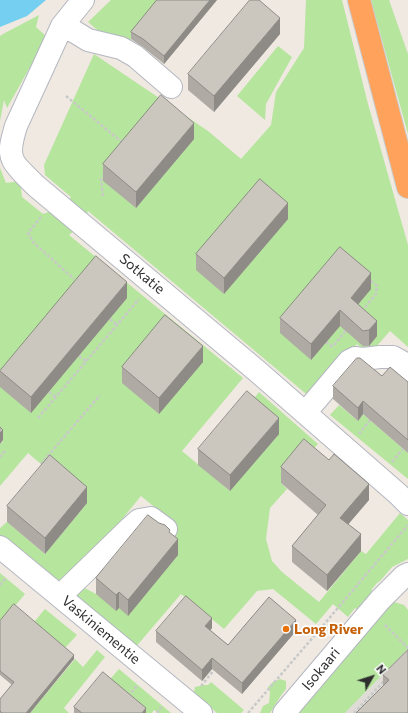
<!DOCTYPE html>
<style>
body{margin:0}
#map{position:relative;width:408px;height:713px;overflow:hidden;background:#efe9e1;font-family:Commissioner,sans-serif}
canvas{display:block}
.north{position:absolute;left:352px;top:657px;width:40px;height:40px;-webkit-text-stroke:3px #fff;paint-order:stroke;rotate:51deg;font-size:11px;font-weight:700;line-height:16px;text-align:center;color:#2e2e2e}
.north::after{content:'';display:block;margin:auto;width:14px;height:18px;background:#2e2e2e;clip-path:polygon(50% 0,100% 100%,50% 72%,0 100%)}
</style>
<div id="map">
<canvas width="408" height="713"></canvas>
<div class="north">N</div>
</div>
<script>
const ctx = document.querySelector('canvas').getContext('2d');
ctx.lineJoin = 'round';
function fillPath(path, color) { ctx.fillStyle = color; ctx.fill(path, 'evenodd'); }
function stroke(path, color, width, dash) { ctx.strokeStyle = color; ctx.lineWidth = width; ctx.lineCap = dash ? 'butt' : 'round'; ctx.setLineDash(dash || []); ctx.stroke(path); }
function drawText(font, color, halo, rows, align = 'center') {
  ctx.font = font + ' Commissioner,sans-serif'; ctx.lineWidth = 3.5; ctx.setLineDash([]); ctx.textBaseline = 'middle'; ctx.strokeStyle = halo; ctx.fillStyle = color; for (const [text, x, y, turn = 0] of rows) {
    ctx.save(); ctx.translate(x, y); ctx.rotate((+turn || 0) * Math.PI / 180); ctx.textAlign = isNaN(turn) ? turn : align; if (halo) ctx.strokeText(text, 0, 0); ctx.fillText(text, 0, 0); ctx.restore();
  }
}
fillPath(new Path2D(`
 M111,0H164L130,41L109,40L88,22Z
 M306,0H342L368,104L408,245V347L390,331L369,355L357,344L311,398L88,211L84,223L69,235L243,378L182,451L230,491L247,407L259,392L318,444L306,457L281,483L287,489L270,508L266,539L272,561L282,572L319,602L361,551L366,554L400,513L408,520V559L392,567L380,581L377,583L372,589L371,595L360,608L356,609L355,608L348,617L333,604L316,624L273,589L257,591L224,629L181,594L134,649L72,595L81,586L96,594L119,608L169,548L175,524L141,496L80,571L56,584L0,538V528L7,522L45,554L87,503L28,453L0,486V444L3,441L0,438V168L6,183L20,181L22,197L43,214L65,206L71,197L45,175L44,165L94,54L208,131L241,159L271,125L276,92L304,48Z
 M371,0H389L408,54V134Z
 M39,15L36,27L47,37L7,108L4,100L0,121V36L3,34Z
 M278,46L292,57L266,104L265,120L237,96Z
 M339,405L358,421L363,414L408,453V479L330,415Z
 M0,573L25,594L0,624Z
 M391,601L404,605L408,610V649L345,713H299L300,707Z
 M45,609L77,635L65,648L34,622Z
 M97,650L105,657L64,708L69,713H30L75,659L83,667Z
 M119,669L171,713H158L154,710L152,713H139L105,685Z
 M280,679L286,681V689L282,694L270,713H260L263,706L269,703L270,692L268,687L273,682Z
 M211,682L244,710L241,713H217L208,705L193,697L195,687L204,685H208Z`), '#b6e59e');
fillPath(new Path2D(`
 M408,649V665L371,713H345Z`), '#dfdcd8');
fillPath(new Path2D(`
 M0,0H46L27,16L0,27Z`), '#75cff0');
const minor = new Path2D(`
 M83,0L62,26L16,126C13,137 8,150 13,160C15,166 31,181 36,186L257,371L398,494L408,504
 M62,26L75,32L88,40L121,48L135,56L171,87
 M305,413L349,361L355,358L363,359L380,357H393L402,362L408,372
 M0,547L201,713
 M60,596L130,528L139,520L151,518L166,529
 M284,713L380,600L404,576L408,574`);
const highway = new Path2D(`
 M359,0L408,187`);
stroke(minor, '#b4b7c1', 24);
stroke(highway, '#c9c9c9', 24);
stroke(new Path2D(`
 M66,96L123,143
 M103,196L101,179L105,174
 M41,217L28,233L34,243L74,279
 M362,311L376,294L377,286L370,280
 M110,319L117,325
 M326,342L333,347
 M334,345L347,329
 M79,356L86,361
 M49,392L56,397
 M38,418L139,299
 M359,434L370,420
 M0,457L5,451
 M392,462L403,449
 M41,464L100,395
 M0,585L6,578
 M385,625L408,648
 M201,686L214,670
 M128,696L137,686
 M157,713L161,707
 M248,713L321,628L408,525
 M354,713L385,680`), '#c9c9c9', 2.5, [3, 2]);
stroke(minor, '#fff', 22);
stroke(highway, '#ffa35c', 22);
fillPath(new Path2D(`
 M217,0L164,64L143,47L131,39V32Z
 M280,34L214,112L188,90V74Z
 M194,139L136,208L103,181V164Z
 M288,219L224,294L196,270V254Z
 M371,289L358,304L377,336L369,346H363L340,326L311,360L280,333V318Z
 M127,298L31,413L0,387V371Z
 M203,362L159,414L122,383V367Z
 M382,376L408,382V453L363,414L358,421L333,399V386Z
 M279,434L230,491L198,465V449Z
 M281,467L369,500L348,524L361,551L327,591L292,562V546L318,515L281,483Z
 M87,503L45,554L7,522V506Z
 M170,533L178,555L128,616L119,608L116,611L96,594V578Z
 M0,621L74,659L30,713H0V699L12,685L0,675Z
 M212,628L210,630L228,645L296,631L242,694L212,669L202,681L156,642V631Z
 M408,650V713L383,686V675Z
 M74,707L146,713H74Z`), '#afaba4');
fillPath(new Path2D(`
 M210,0H217L164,64V56Z
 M280,18V34L214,112V96Z
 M194,123V139L136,208V192Z
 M288,203V219L224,294V278Z
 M371,273V289L351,313V298Z
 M127,282V298L31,413V397Z
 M340,310V326L311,360V344Z
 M377,321V336L369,346V330Z
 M203,346V362L159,414V398Z
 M363,401V414L358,421V408Z
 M279,418V434L230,491V475Z
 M3,430V440L0,444V433Z
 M369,484V500L340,534V518Z
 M87,487V503L45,554V538Z
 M361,534V551L327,591V575Z
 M178,539V555L128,616V600Z
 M119,592V608L116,611V595Z
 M212,618V628L205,637V626Z
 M296,620V631L242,694V683Z
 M74,655V659L30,713H26Z
 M212,658V669L202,681V670Z
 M146,708V713H142Z`), '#8e8b86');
const building = new Path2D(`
 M157,0H210L164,56L143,39L131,32Z
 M250,0H259L280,18L214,96L188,74Z
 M161,95L194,123L136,192L103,164Z
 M260,179L288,203L224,278L196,254Z
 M340,247L371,273L351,298L377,321L369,330L363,331L340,310L311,344L280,318Z
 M96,256L127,282L31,397L0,371Z
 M165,315L203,346L159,398L122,367Z
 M357,358H360L382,376L390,367L408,382V440L363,401L358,408L333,386Z
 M247,391L279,418L230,475L198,449Z
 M0,427L3,430L0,433Z
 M304,439L329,460L334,454L369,484L340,518L361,534L327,575L292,546L326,505L281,467Z
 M50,455L87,487L45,538L7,506Z
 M148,515L159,523L165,525L170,530L169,532L178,539L128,600L119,592L116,595L96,578Z
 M186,596L212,618L205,626L228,645L269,597L296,620L242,683L212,658L202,670L156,631Z
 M14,604L74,655L26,713H2L0,711V699L14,682L0,671V621Z
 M408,650V713H356L389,680L383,675Z
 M103,672L146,708L142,713H82L74,707Z`);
fillPath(building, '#cbc7bf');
stroke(building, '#8e8b86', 1);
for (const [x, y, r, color] of [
 [286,629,4,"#e8710a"]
]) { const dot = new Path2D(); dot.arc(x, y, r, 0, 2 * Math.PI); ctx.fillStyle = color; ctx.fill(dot); stroke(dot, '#fff', 1.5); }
drawText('14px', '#2e2e2e', '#fff', [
 ["Sotkatie",142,274,40],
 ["Vaskiniementie",101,630,40],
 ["Isokaari",321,669,-50]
]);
drawText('bold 14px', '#c56008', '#fff', [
 ["Long River",294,629]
], 'left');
</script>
